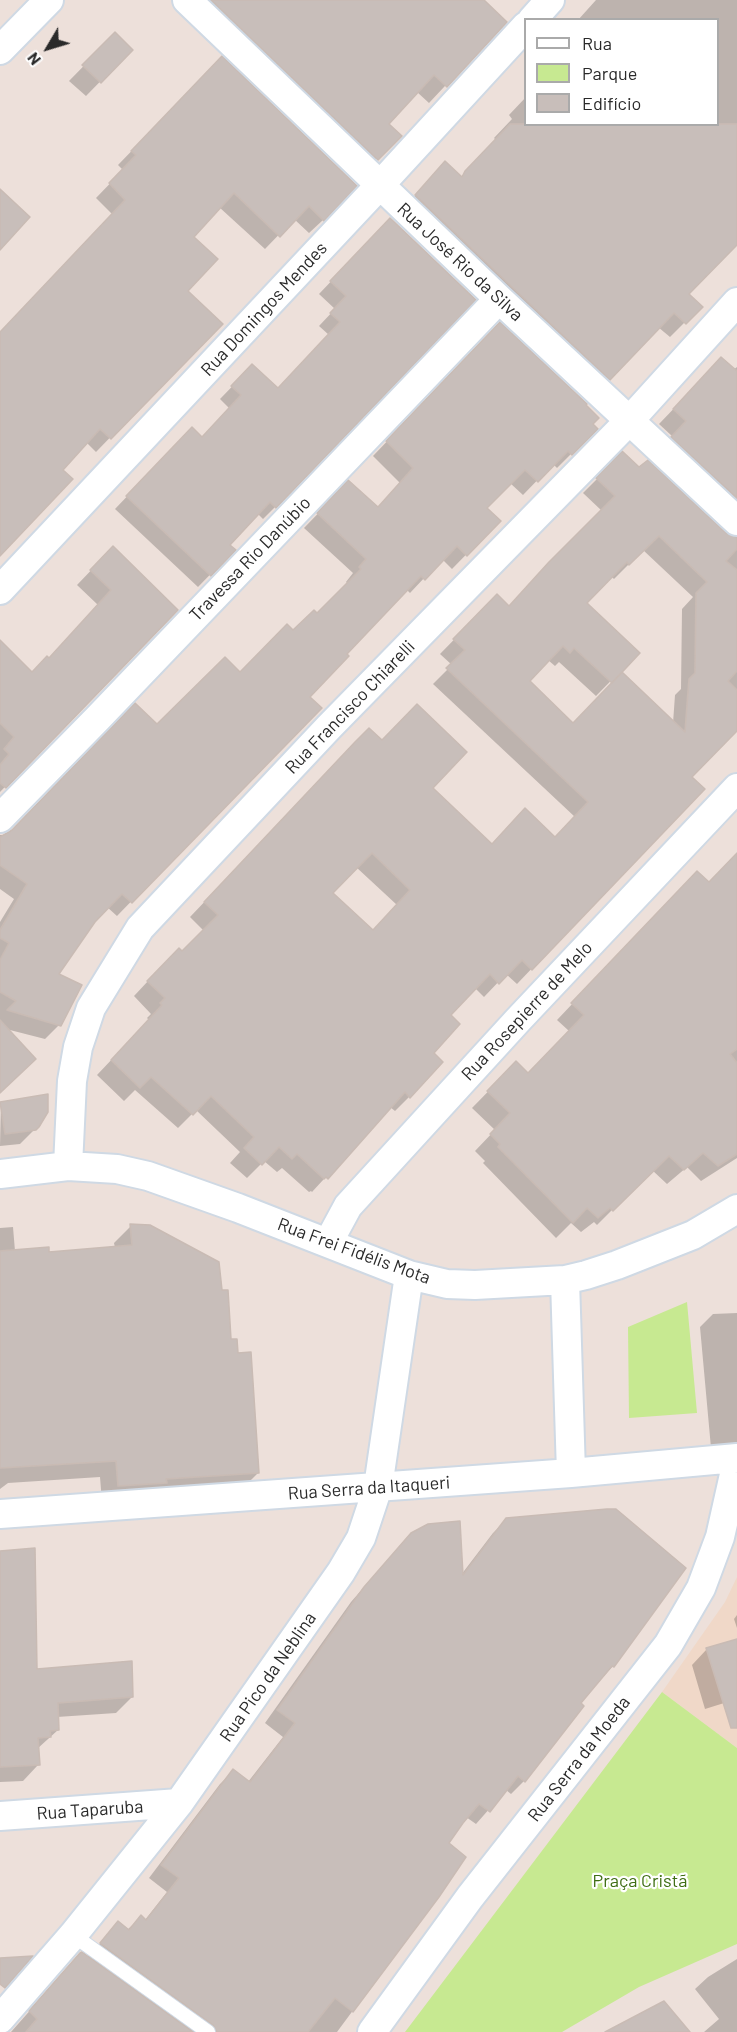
<!DOCTYPE html>
<meta charset="utf-8">
<style>
body{margin:0}
#map{position:relative;width:737px;height:2032px;overflow:hidden;background:#ede0da;font-family:Barlow,sans-serif}
canvas{display:block}
.legend{position:absolute;left:524px;top:18px;width:195px;height:108px;box-sizing:border-box;background:#fff;border:2px solid #aaa;margin:0;padding:8px 10px;list-style:none;font-size:18px;color:#2a2a2a}
.legend li{display:flex;align-items:center;gap:12px;height:30px}
.legend b{width:30px;border:2px solid #aaa}
.north{position:absolute;left:18px;top:18px;width:60px;height:60px;-webkit-text-stroke:4px #fff;paint-order:stroke;rotate:232deg;font-size:16px;font-weight:700;line-height:24px;text-align:center;color:#2a2a2a}
.north::after{content:'';display:block;margin:auto;width:21px;height:27px;background:#2a2a2a;clip-path:polygon(50% 0,100% 100%,50% 72%,0 100%)}
</style>
<div id="map">
<canvas width="737" height="2032"></canvas>
<ul class="legend">
<li><b style="height:8px;background:#fff"></b>Rua</li>
<li><b style="height:16px;background:#c7e991"></b>Parque</li>
<li><b style="height:16px;background:#c8beba"></b>Edifício</li>
</ul>
<div class="north">N</div>
</div>
<script>
const ctx = document.querySelector('canvas').getContext('2d');
ctx.lineJoin = 'round';
function fillPath(path, color) { ctx.fillStyle = color; ctx.fill(path, 'evenodd'); }
function stroke(path, color, width, dash) { ctx.strokeStyle = color; ctx.lineWidth = width; ctx.lineCap = dash ? 'butt' : 'round'; ctx.setLineDash(dash || []); ctx.stroke(path); }
function drawText(font, color, halo, rows, align = 'center') {
  ctx.font = font + ' Barlow,sans-serif'; ctx.lineWidth = 4.5; ctx.setLineDash([]); ctx.textBaseline = 'middle'; ctx.strokeStyle = halo; ctx.fillStyle = color; for (const [text, x, y, turn = 0] of rows) {
    ctx.save(); ctx.translate(x, y); ctx.rotate((+turn || 0) * Math.PI / 180); ctx.textAlign = isNaN(turn) ? turn : align; if (halo) ctx.strokeText(text, 0, 0); ctx.fillText(text, 0, 0); ctx.restore();
  }
}
fillPath(new Path2D(`
 M737,1577V1748L662,1692L725,1602Z`), '#f0d8c8');
fillPath(new Path2D(`
 M687,1302L697,1413L629,1418L628,1327Z
 M662,1692L737,1748V1944L639,1987L562,2032H405Z`), '#c7e991');
fillPath(new Path2D(`
 M175,0H481L505,22L429,103L417,92L386,124L399,136L360,176Z
 M596,0H737V243L687,294L700,307L670,337L658,327L595,394L401,211L431,178L461,177L496,140L494,138L512,119L509,115L526,97V124H718V20H578Z
 M115,34L131,50L86,96L69,81Z
 M208,72L323,220L309,233L294,219L265,249L219,207L192,237L186,291L220,324L96,452L86,442L60,470L0,554V333L113,215L96,198L123,170L118,165Z
 M378,232L275,507L263,519L257,513L228,545L234,550L198,587L115,509L180,441L202,438L230,409L220,399L252,366L277,390L329,335L319,326L335,309L319,294Z
 M486,338L596,429L557,468L553,464L523,495L510,483L485,508L499,521L452,569L442,559L410,593L407,590L345,654L308,697L319,708L117,916L107,907L94,921L57,974L59,1025L45,1039L6,1029L0,1092V922L14,899L0,889V835H5L157,726L240,674L317,615L348,584L346,582L353,573L304,528L335,496L377,509L400,483L373,456Z
 M737,367V528L657,452L672,436L659,424L707,374L733,370Z
 M622,454L639,469L725,535L737,539V728L690,777L703,789L517,984L506,974L484,997L475,988L449,1015L409,1097L395,1111L390,1107L312,1192L311,1191L309,1192L282,1168L277,1172L264,1161L247,1178L230,1163L240,1152L196,1110L178,1128L135,1090L124,1101L97,1075L149,1020L147,1018L151,1014L134,996L164,964L182,953L204,931L190,917L355,744L431,788L491,846L554,839L575,817L433,684L452,665L440,654L482,611L509,608L602,511L583,493ZM643,550L693,597L682,609L681,689L675,695L673,723L573,725L528,682L548,660L555,666L559,662L596,696L638,653L585,603L611,576L614,579ZM356,867L397,905L373,932L332,892Z
 M99,562L176,610L0,792V642L31,673L49,659L98,605L77,585Z
 M737,855V1158L701,1181L687,1167L667,1184L652,1170L597,1225L594,1222L581,1232L571,1223L556,1238L483,1163L485,1161L475,1151L495,1130L472,1108L516,1063L528,1075L569,1031L557,1020L681,889L709,884Z
 M1,1103L47,1111L41,1123L20,1144L0,1146Z
 M131,1226L220,1292L258,1473L241,1490L102,1502L100,1477L8,1483L0,1489V1228L13,1227L15,1251L48,1254L115,1248L114,1243Z
 M737,1313V1445L711,1448L700,1327L713,1314Z
 M507,1519L613,1666L579,1704L524,1781L511,1794L506,1790L476,1824L466,1817L447,1844L451,1878L337,2032H11L80,1954L87,1958L118,1923L127,1930L141,1917L145,1920L167,1892L149,1878L220,1784L233,1771L248,1782L283,1737L265,1723L351,1602L398,1548L461,1575L493,1533Z
 M0,1553L36,1670L132,1697L116,1713L57,1717L58,1730L37,1749L38,1765L23,1781L0,1782Z
 M737,1615V1628L734,1619Z
 M737,1639V1699L705,1709L692,1665L707,1649Z
 M737,1959V2032H704L719,2019L695,1989L708,1977Z`), '#0003');
const building = new Path2D(`
 M211,0H484L507,22L447,87L434,75L389,124L402,136L378,160Z
 M115,32L133,50L101,83L82,65Z
 M222,56L357,186L324,221L309,206L280,237L234,193L194,237L218,259L188,291L223,324L111,439L100,429L63,470L73,479L0,556V332L125,200L109,183L136,155L131,151Z
 M510,124H737V245L689,294L703,307L686,324L674,313L610,380L415,195L445,161L462,177L465,171Z
 M0,189L30,217L0,250Z
 M390,218L476,300L276,508L270,502L230,545L236,550L211,576L126,496L192,427L202,437L241,395L231,386L252,364L278,388L321,342L340,322L330,313L346,296L330,281Z
 M500,322L587,404L586,405L599,418L593,424L598,429L572,455L568,451L538,482L525,470L487,508L501,521L467,556L457,546L425,580L421,576L347,654L349,656L310,697L322,708L132,903L122,894L95,922L59,974L82,985L61,1026L7,1010L16,1001L0,992V960L9,943L0,938V930L27,884L0,865V837L12,830L135,703L157,724L225,657L240,672L287,624L293,630L314,610L317,613L361,569L359,567L366,559L317,513L348,480L378,507L413,468L386,441Z
 M721,357L737,371V498L671,437L686,421L673,409Z
 M622,451L639,467L648,460L726,533L737,537V549L726,561L737,570V671L728,681L737,690V731L692,777L705,789L532,970L522,960L499,984L490,974L451,1015L460,1024L434,1053L443,1062L410,1098L405,1092L328,1179L326,1177L324,1179L297,1154L292,1159L279,1147L262,1165L244,1148L254,1137L211,1096L193,1115L151,1077L140,1088L111,1060L162,1005L160,1003L165,998L147,981L179,948L182,951L218,915L204,902L355,742L369,728L382,740L417,704L467,752L433,788L492,844L525,808L555,837L588,802L446,668L465,650L453,639L497,594L509,606L549,562L615,496L596,478ZM659,536L707,582L696,593L695,673L689,679L685,732L622,672L573,723L530,681L563,646L570,653L574,648L612,683L640,653L587,603L627,562L629,565ZM372,853L410,890L373,930L333,893Z
 M113,546L178,610L6,788L0,783V765L9,754L4,749L14,737L0,723V640L32,672L47,656L49,658L111,590L90,570Z
 M737,853V1049L730,1054L737,1063V1154L718,1166L703,1153L684,1170L669,1156L613,1211L610,1208L598,1218L587,1208L573,1223L498,1147L500,1144L490,1134L510,1113L487,1091L516,1061L528,1073L584,1015L571,1003L697,871L709,882Z
 M0,1020L36,1059L0,1093Z
 M48,1094V1112L39,1127L36,1130L5,1134L0,1102Z
 M130,1224L150,1225L219,1262L222,1290H228L231,1339H237L238,1353L251,1352L259,1473L166,1479L167,1483L118,1486L116,1461L0,1468V1251L49,1247V1252L132,1245Z
 M607,1509H616L686,1568L614,1667L612,1666L581,1703L584,1706L525,1782L518,1776L490,1812L479,1804L463,1823L449,1843L466,1857L439,1897L353,2012L335,1998L308,2032H217L213,2025L100,1943L118,1921L129,1930L141,1915L146,1920L179,1878L161,1865L233,1769L250,1782L295,1723L277,1710L364,1587L411,1533L428,1524L460,1521L463,1575L506,1518Z
 M35,1548L37,1669L132,1661L133,1697L58,1703L59,1730L50,1731L51,1737L38,1738L40,1765L0,1767V1551Z
 M737,1639V1728H731L706,1648Z
 M82,1952L193,2032H26L37,2019L29,2011L80,1953Z
 M33,1956L5,1988L0,1984V1958Z
 M664,2001L690,2032H605Z`);
fillPath(building, '#c8beba');
stroke(building, '#c9bbb4', 1.5);
const service = new Path2D(`
 M73,1935L208,2032`);
const minor = new Path2D(`
 M187,0L499,299L737,521
 M532,20L550,0
 M0,50L49,0
 M0,590L380,185L526,26
 M0,818L98,718L499,299
 M68,1166L72,1081L78,1047L91,1008L140,928L329,727L629,421L737,302
 M0,1174L68,1166L117,1169L148,1176L238,1208L409,1275L447,1284L475,1285L565,1280L586,1275L617,1265L693,1235L737,1209
 M328,1243L348,1206L518,1020L737,788
 M565,1280L571,1473
 M0,1514L571,1473L737,1458
 M0,1816L179,1803
 M0,2019L73,1935L179,1803L341,1572L361,1538L378,1487L409,1275
 M372,2032L470,1897L668,1645L701,1588L720,1537L737,1461`);
stroke(service, '#cfd9e4', 16);
stroke(minor, '#cfd9e4', 32);
stroke(service, '#fff', 14);
stroke(minor, '#fff', 28);
drawText('18px', '#2a2a2a', '#fff', [
 ["Rua José Rio da Silva",460,262,43],
 ["Rua Domingos Mendes",264,309,-47],
 ["Travessa Rio Danúbio",250,559,-46],
 ["Rua Francisco Chiarelli",350,707,-46],
 ["Rua Rosepierre de Melo",527,1011,-47],
 ["Rua Frei Fidélis Mota",354,1251,20],
 ["Rua Serra da Itaqueri",369,1488,-4],
 ["Rua Pico da Neblina",268,1677,-55],
 ["Rua Serra da Moeda",579,1759,-52],
 ["Rua Taparuba",90,1810,-4]
]);
drawText('18px', '#3e6d13', '#fff', [
 ["Praça Cristã",640,1881]
]);
</script>
